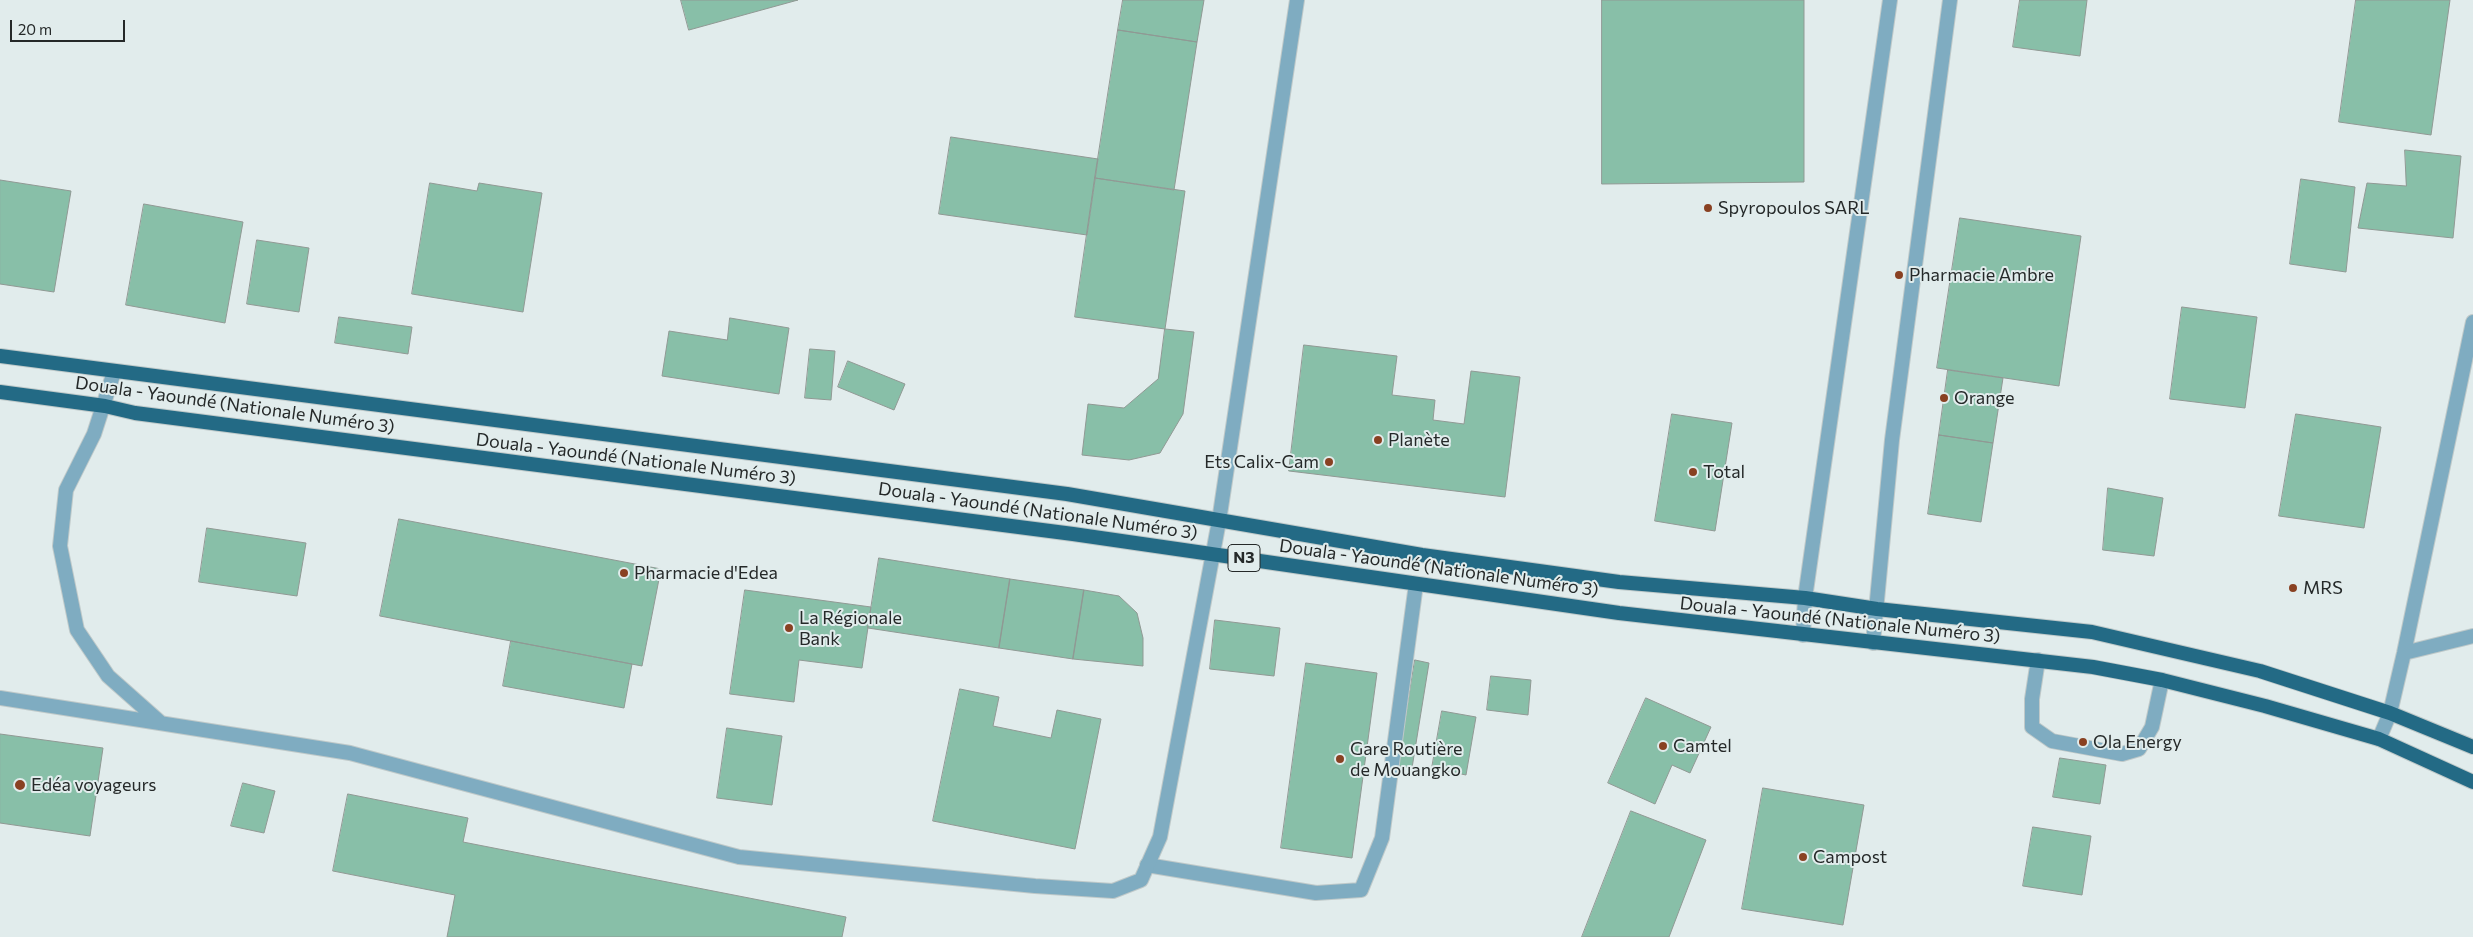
<!DOCTYPE html>
<meta charset="utf-8">
<style>
body{margin:0}
#map{position:relative;width:2473px;height:937px;overflow:hidden;background:#e1ecec;font-family:Commissioner,sans-serif}
canvas{display:block}
.scale{position:absolute;left:10px;top:20px;width:115px;height:22px;box-sizing:border-box;border:2px solid #252929;border-top:0;padding-left:6px;font-size:15px;line-height:18px;white-space:nowrap;color:#252929;-webkit-text-stroke:4px #e1ecec;paint-order:stroke}
</style>
<div id="map">
<canvas width="2473" height="937"></canvas>
<div class="scale">20 m</div>
</div>
<script>
const ctx = document.querySelector('canvas').getContext('2d');
ctx.lineJoin = 'round';
function fillPath(path, color) { ctx.fillStyle = color; ctx.fill(path, 'evenodd'); }
function stroke(path, color, width, dash) { ctx.strokeStyle = color; ctx.lineWidth = width; ctx.lineCap = dash ? 'butt' : 'round'; ctx.setLineDash(dash || []); ctx.stroke(path); }
function drawText(font, color, halo, rows, align = 'center') {
  ctx.font = font + ' Commissioner,sans-serif'; ctx.lineWidth = 4; ctx.setLineDash([]); ctx.textBaseline = 'middle'; ctx.strokeStyle = halo; ctx.fillStyle = color; for (const [text, x, y, turn = 0] of rows) {
    ctx.save(); ctx.translate(x, y); ctx.rotate((+turn || 0) * Math.PI / 180); ctx.textAlign = isNaN(turn) ? turn : align; if (halo) ctx.strokeText(text, 0, 0); ctx.fillText(text, 0, 0); ctx.restore();
  }
}
const building = new Path2D(`
 M681,0H798L689,30Z
 M1123,0H1204L1197,42L1118,30Z
 M1602,0H1804V182L1602,184Z
 M2020,0H2087L2080,56L2013,47Z
 M2356,0H2450L2431,135L2339,122Z
 M1118,30L1197,42L1174,190L1095,178Z
 M951,137L1098,159L1087,235L939,214Z
 M2405,150L2461,156L2453,238L2358,228L2367,183L2406,186Z
 M1095,178L1185,191L1165,329L1075,317Z
 M2301,179L2355,187L2346,272L2290,264Z
 M0,180L71,191L54,292L0,284Z
 M430,183L477,191L479,183L542,193L523,312L412,294Z
 M144,204L243,222L225,323L126,305Z
 M1960,218L2081,236L2059,386L1937,368Z
 M257,240L309,248L299,312L247,304Z
 M2182,307L2257,317L2245,408L2170,399Z
 M339,317L412,327L408,354L335,343Z
 M730,318L789,328L779,394L662,376L669,331L727,340Z
 M1165,329L1194,332L1183,414L1160,453L1129,460L1082,455L1088,404L1124,408L1158,379Z
 M1304,345L1397,356L1392,395L1435,400L1433,420L1464,424L1471,371L1520,377L1505,497L1289,471Z
 M810,349L835,351L831,400L805,398Z
 M848,361L905,384L894,410L838,387Z
 M1948,370L2003,378L1993,443L1939,435Z
 M1672,414L1732,423L1715,531L1655,521Z
 M2296,414L2381,427L2364,528L2279,516Z
 M1939,435L1993,443L1981,522L1928,514Z
 M2108,488L2163,498L2154,556L2103,550Z
 M399,519L661,569L642,666L380,616Z
 M207,528L306,543L297,596L199,582Z
 M879,558L1010,579L999,648L868,628Z
 M1010,579L1084,590L1073,659L999,648Z
 M745,590L871,607L862,668L799,660L794,702L730,694Z
 M1084,590L1119,596L1137,613L1143,638V666L1073,659Z
 M1215,620L1280,628L1274,676L1210,669Z
 M511,641L632,664L624,708L503,686Z
 M1415,660L1429,663L1412,768L1398,766Z
 M1306,663L1377,673L1352,858L1281,848Z
 M1491,676L1531,680L1528,715L1487,710Z
 M960,689L999,697L993,726L1051,738L1057,710L1101,719L1075,849L933,821Z
 M1646,698L1711,727L1690,773L1672,765L1655,804L1608,783Z
 M1442,711L1476,717L1466,775L1432,768Z
 M727,728L782,736L772,805L717,798Z
 M0,734L103,748L90,836L0,823Z
 M2060,758L2106,765L2100,804L2053,797Z
 M243,783L275,791L264,833L231,826Z
 M1763,788L1864,805L1843,925L1742,909Z
 M348,794L468,818L463,842L846,917L842,937H447L455,895L333,871Z
 M1631,811L1706,840L1669,937H1582Z
 M2033,827L2091,836L2082,895L2023,886Z`);
fillPath(building, '#88bfa8');
stroke(building, '#909994', 1);
const service = new Path2D(`
 M2038,660L2032,699V727L2052,741L2122,754L2139,749L2152,727L2162,680
 M1147,865L1316,893L1361,890L1382,838L1416,584`);
const minor = new Path2D(`
 M114,372L94,434L66,490L60,546L77,630L108,676L161,723
 M2404,653L2473,636
 M0,698L350,753L739,857L1035,886L1113,891L1141,880L1160,837L1219,521L1297,0
 M2379,739L2390,713L2404,653L2473,322`);
const tertiary = new Path2D(`
 M1803,635L1805,598L1890,0
 M1873,643L1892,440L1950,0`);
const trunk = new Path2D(`
 M0,356L1067,494L1422,555L1619,582L1805,598L1877,609L2092,632L2260,671L2390,713L2473,747
 M0,392L105,406L135,413L1073,534L1619,613L2093,667L2162,680L2265,706L2379,739L2473,782`);
stroke(service, '#bfc9c9', 16);
stroke(minor, '#bfc9c9', 16);
stroke(tertiary, '#bfc9c9', 16);
stroke(trunk, '#bfc9c9', 16);
stroke(service, '#7facc1', 14);
stroke(minor, '#7facc1', 14);
stroke(tertiary, '#7facc1', 14);
stroke(trunk, '#236a85', 14);
for (const [x, y, r, color] of [
 [1708,208,5,"#894122"],
 [1899,275,5,"#894122"],
 [1944,398,5,"#894122"],
 [1378,440,5,"#894122"],
 [1329,462,5,"#894122"],
 [1693,472,5,"#894122"],
 [624,573,5,"#894122"],
 [2293,588,5,"#894122"],
 [789,628,5,"#894122"],
 [2083,742,5,"#894122"],
 [1663,746,5,"#894122"],
 [1340,759,5,"#894122"],
 [20,785,6,"#894122"],
 [1803,857,5,"#894122"]
]) { const dot = new Path2D(); dot.arc(x, y, r, 0, 2 * Math.PI); ctx.fillStyle = color; ctx.fill(dot); stroke(dot, '#e1ecec', 2); }
for (const [x, y, w] of [
 [1244,558,32]
]) { const box = new Path2D(); box.roundRect(x - w / 2, y - 13.5, w, 27, 4); ctx.fillStyle = '#e1ecec'; ctx.fill(box); stroke(box, '#252929', 1); }
drawText('bold 16px', '#252929', null, [
 ["N3",1244,558]
]);
drawText('18px', '#252929', '#e1ecec', [
 ["Spyropoulos SARL",1718,208],
 ["Pharmacie Ambre",1909,275],
 ["Orange",1954,398],
 ["Planète",1388,440],
 ["Ets Calix-Cam",1319,462,"right"],
 ["Total",1703,472],
 ["Pharmacie d'Edea",634,573],
 ["MRS",2303,588],
 ["La Régionale",799,618],
 ["Bank",799,639],
 ["Ola Energy",2093,742],
 ["Camtel",1673,746],
 ["Gare Routière",1350,749],
 ["de Mouangko",1350,770],
 ["Edéa voyageurs",31,785],
 ["Campost",1813,857]
], 'left');
drawText('18px', '#252929', '#e1ecec', [
 ["Douala - Yaoundé (Nationale Numéro 3)",235,405,8],
 ["Douala - Yaoundé (Nationale Numéro 3)",636,459,7],
 ["Douala - Yaoundé (Nationale Numéro 3)",1038,511,8],
 ["Douala - Yaoundé (Nationale Numéro 3)",1439,568,8],
 ["Douala - Yaoundé (Nationale Numéro 3)",1840,620,6]
]);
</script>
